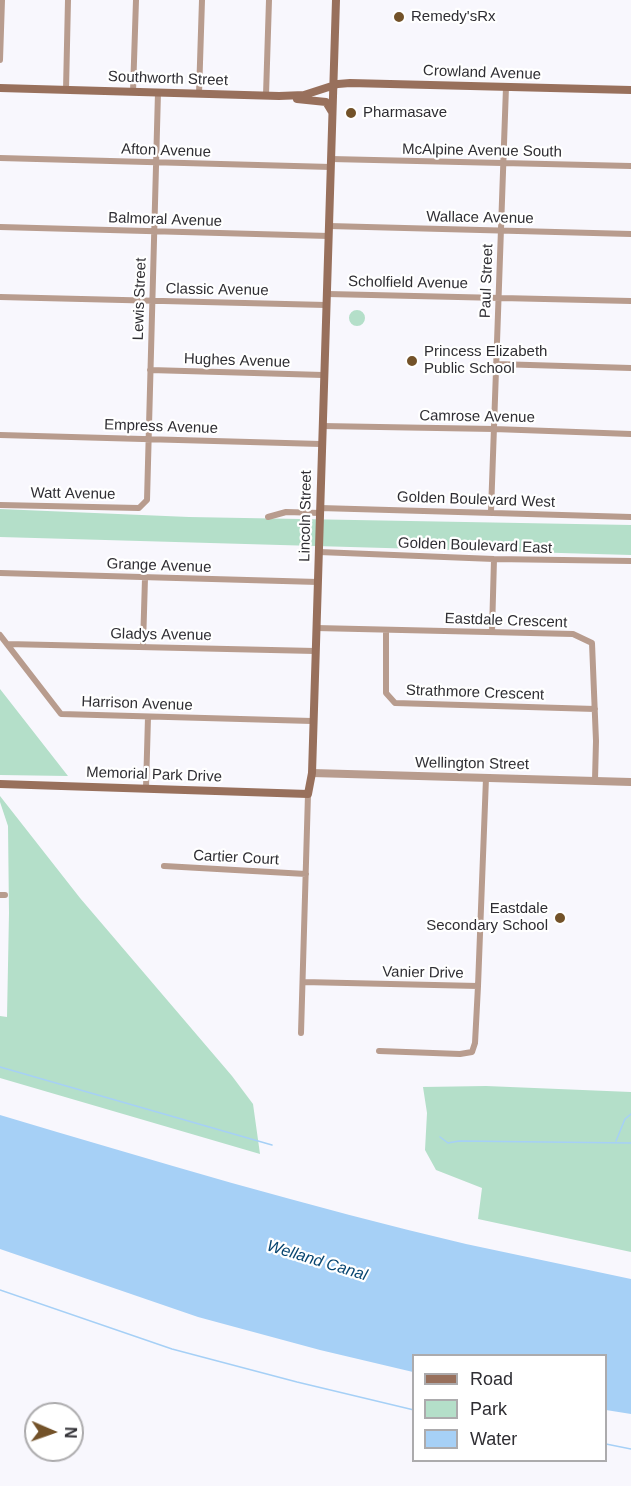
<!DOCTYPE html>
<style>
body{margin:0}
#map{position:relative;width:631px;height:1486px;overflow:hidden;background:#f8f7fd;font-family:Helvetica,sans-serif}
canvas{display:block}
.legend{position:absolute;left:412px;top:1354px;width:195px;height:108px;box-sizing:border-box;background:#fff;border:2px solid #acabad;margin:0;padding:8px 10px;list-style:none;font-size:18px;color:#2f2e33}
.legend li{display:flex;align-items:center;gap:12px;height:30px}
.legend b{width:30px;border:2px solid #acabad}
.north{position:absolute;left:24px;top:1402px;width:60px;height:60px;box-sizing:border-box;background:#fff;border:2px solid #acabad;border-radius:50%;rotate:92deg;font-size:16px;font-weight:700;line-height:24px;text-align:center;color:#2f2e33}
.north::after{content:'';display:block;margin:auto;width:21px;height:27px;background:#735229;clip-path:polygon(50% 0,100% 100%,50% 72%,0 100%)}
</style>
<div id="map">
<canvas width="631" height="1486"></canvas>
<ul class="legend">
<li><b style="height:8px;background:#98705c"></b>Road</li>
<li><b style="height:16px;background:#b4dfc9"></b>Park</li>
<li><b style="height:16px;background:#a6d0f6"></b>Water</li>
</ul>
<div class="north">N</div>
</div>
<script>
const ctx = document.querySelector('canvas').getContext('2d');
ctx.lineJoin = 'round';
function fillPath(path, color) { ctx.fillStyle = color; ctx.fill(path, 'evenodd'); }
function stroke(path, color, width, dash) { ctx.strokeStyle = color; ctx.lineWidth = width; ctx.lineCap = dash ? 'butt' : 'round'; ctx.setLineDash(dash || []); ctx.stroke(path); }
function drawText(font, color, halo, rows, align = 'center') {
  ctx.font = font + ' Helvetica,sans-serif'; ctx.lineWidth = 4.5; ctx.setLineDash([]); ctx.textBaseline = 'middle'; ctx.strokeStyle = halo; ctx.fillStyle = color; for (const [text, x, y, turn = 0] of rows) {
    ctx.save(); ctx.translate(x, y); ctx.rotate((+turn || 0) * Math.PI / 180); ctx.textAlign = isNaN(turn) ? turn : align; if (halo) ctx.strokeText(text, 0, 0); ctx.fillText(text, 0, 0); ctx.restore();
  }
}
fillPath(new Path2D(`
 M349 318a8 8 0 1 1 16 0a8 8 0 1 1-16 0Z
 M0,509L189,517L631,525V555L0,537Z
 M0,689L68,776L0,775Z
 M0,796L80,898L232,1076L253,1104L260,1154L0,1078V1016L7,1017L9,913L8,826L0,802Z
 M486,1086L631,1092V1252L478,1219L482,1188L436,1170L425,1150L427,1113L423,1087Z`), '#b4dfc9');
fillPath(new Path2D(`
 M0,1115C154,1161 309,1207 466,1244C521,1256 576,1267 631,1279V1414L606,1410V1356H414L413,1372L320,1350L198,1317L0,1249Z`), '#a6d0f6');
stroke(new Path2D(`
 M0,1067L272,1145
 M440,1137L448,1143L459,1141L631,1143
 M616,1141L625,1119L631,1114
 M0,1290L172,1349L297,1382L414,1410
 M606,1444L631,1449`), '#a6d0f6', 1.5);
stroke(new Path2D(`
 M0,60L2,0
 M66,90L68,0
 M133,92L136,0
 M199,94L202,0
 M266,95L269,0
 M0,158L331,167
 M331,159L631,166
 M329,226L631,234
 M0,227L329,236
 M328,294L631,301
 M0,297L326,305
 M496,364L631,368
 M150,370L323,375
 M322,426L494,429L631,434
 M0,435L321,444
 M0,505L139,508L147,500L158,92
 M320,508L631,517
 M491,512L506,87
 M268,517L286,512L320,513
 M319,552L494,559L631,561
 M0,573L318,582
 M316,628L573,634L592,643L596,741L595,780
 M386,630V693L395,703L595,709
 M492,632L494,559
 M0,635L61,714L312,721
 M7,644L315,651
 M143,646L145,578
 M146,788L148,717
 M164,866L306,874
 M0,895H5
 M303,982L478,986L486,778
 M301,1033L308,794
 M379,1051L460,1054L472,1052L475,1043L478,986`), '#b89c8e', 6);
stroke(new Path2D(`
 M312,773L631,782`), '#b89c8e', 8);
stroke(new Path2D(`
 M0,88L279,96L304,95L338,84L350,83L631,90
 M297,99L326,102L332,112
 M0,784L308,794L312,773L336,0`), '#98705c', 8);
for (const [x, y, r, color] of [
 [399,17,6,"#735229"],
 [351,113,6,"#735229"],
 [412,361,6,"#735229"],
 [560,918,6,"#735229"]
]) { const dot = new Path2D(); dot.arc(x, y, r, 0, 2 * Math.PI); ctx.fillStyle = color; ctx.fill(dot); stroke(dot, '#fff', 2); }
drawText('15px', '#2f2e33', '#fff', [
 ["Remedy'sRx",411,17],
 ["Pharmasave",363,113],
 ["Princess Elizabeth",424,352],
 ["Public School",424,369],
 ["Eastdale",548,909,"right"],
 ["Secondary School",548,926,"right"]
], 'left');
drawText('15px', '#2f2e33', '#fff', [
 ["Crowland Avenue",482,73,2],
 ["Southworth Street",168,79,2],
 ["Afton Avenue",166,151,2],
 ["McAlpine Avenue South",482,151,1],
 ["Wallace Avenue",480,218,1],
 ["Balmoral Avenue",165,220,2],
 ["Paul Street",487,281,-88],
 ["Scholfield Avenue",408,283,1],
 ["Classic Avenue",217,290,1],
 ["Lewis Street",140,299,-88],
 ["Hughes Avenue",237,361,2],
 ["Camrose Avenue",477,417,1],
 ["Empress Avenue",161,427,2],
 ["Watt Avenue",73,494,1],
 ["Golden Boulevard West",476,500,2],
 ["Lincoln Street",306,516,-89],
 ["Golden Boulevard East",475,546,2],
 ["Grange Avenue",159,566,2],
 ["Eastdale Crescent",506,621,2],
 ["Gladys Avenue",161,635,1],
 ["Strathmore Crescent",475,693,2],
 ["Harrison Avenue",137,704,2],
 ["Wellington Street",472,764,1],
 ["Memorial Park Drive",154,775,2],
 ["Cartier Court",236,858,3],
 ["Vanier Drive",423,973,1]
]);
drawText('italic 16px', '#074570', '#fff', [
 ["Welland Canal",317,1261,17]
]);
</script>
